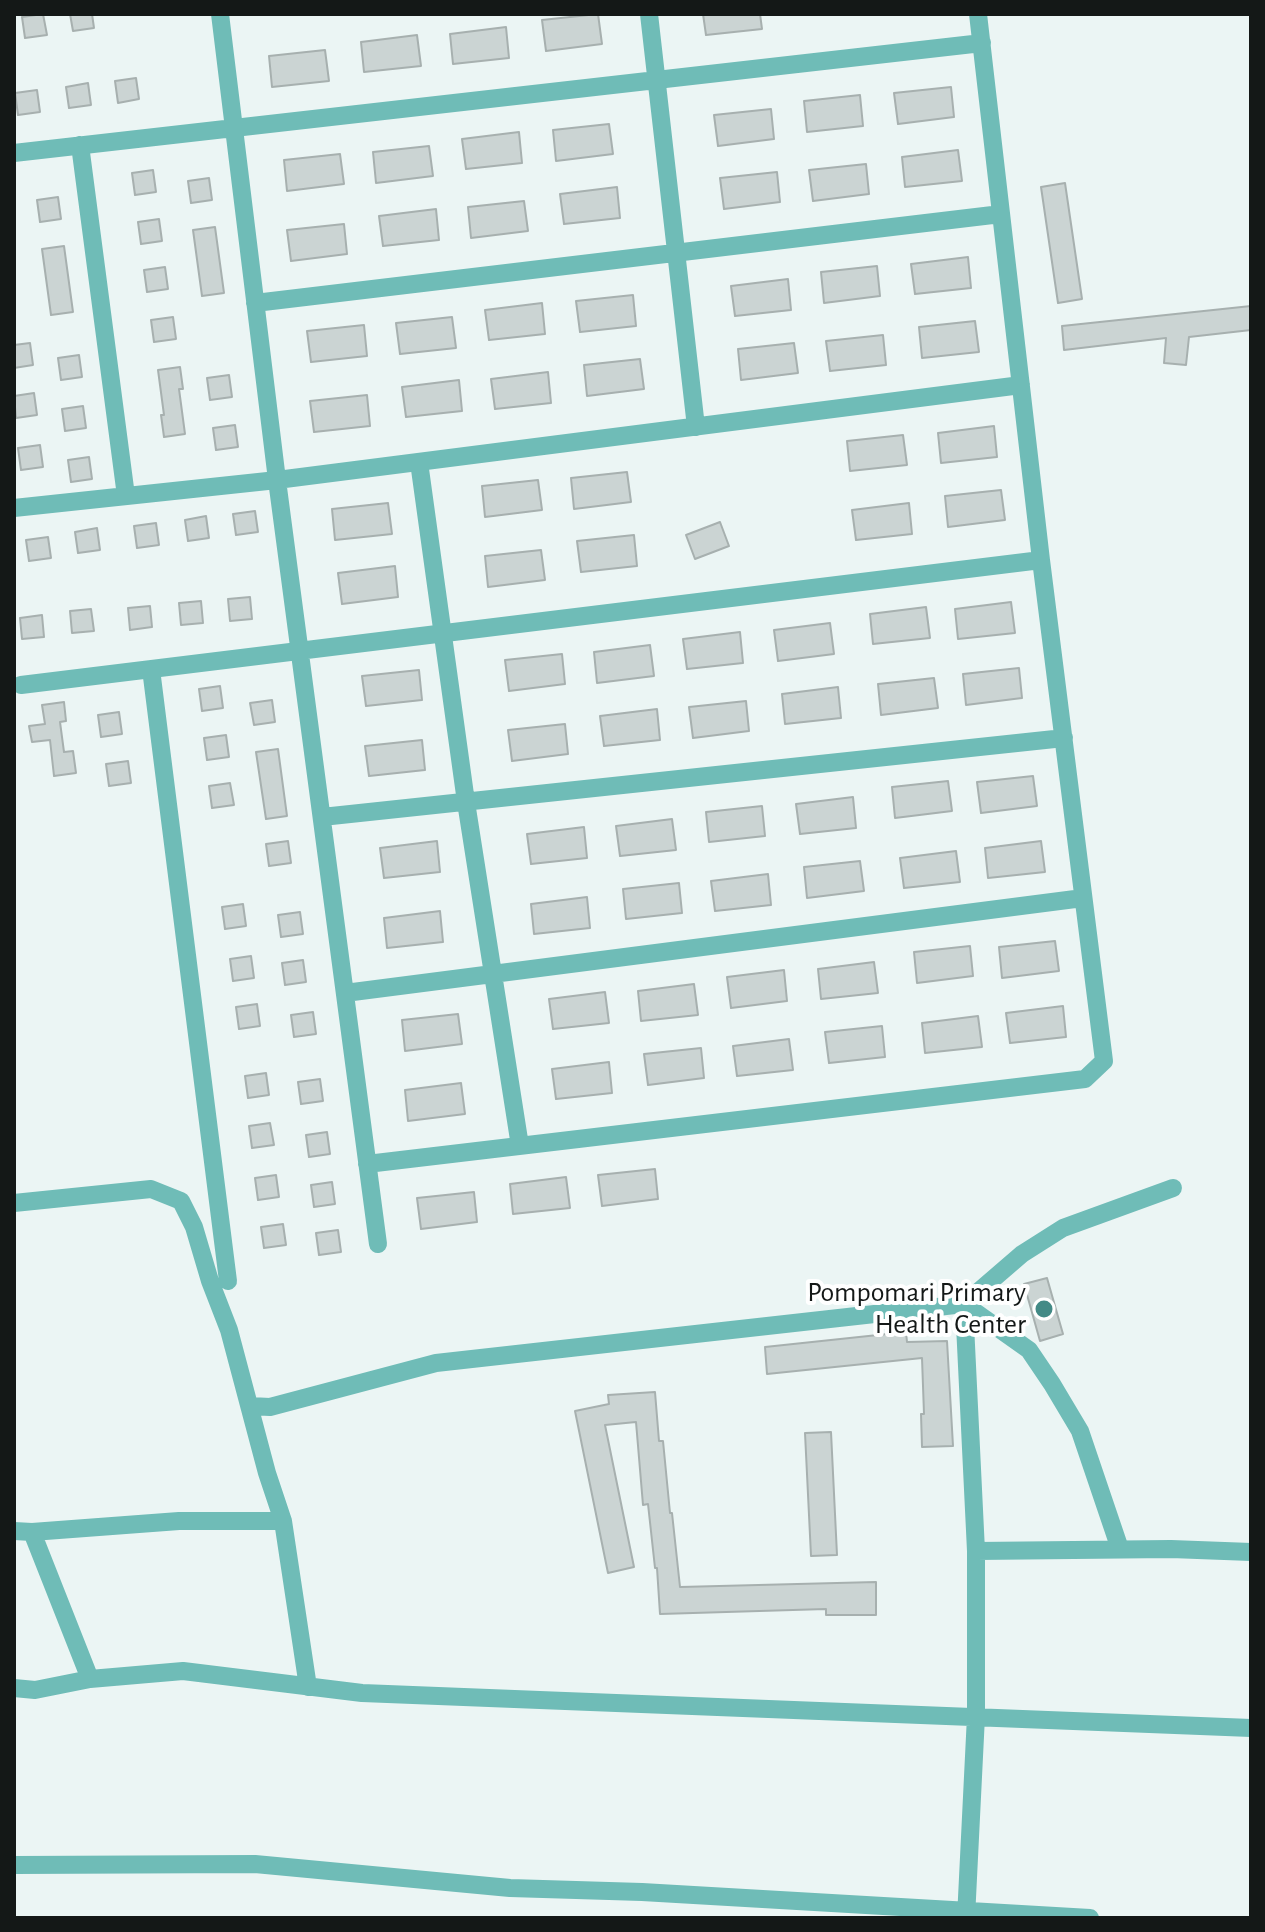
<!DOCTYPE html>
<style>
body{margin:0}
#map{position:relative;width:1265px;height:1932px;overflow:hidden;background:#ebf5f4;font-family:"Alegreya Sans",sans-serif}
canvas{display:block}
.frame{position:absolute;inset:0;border:16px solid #141817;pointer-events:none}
</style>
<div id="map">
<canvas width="1265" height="1932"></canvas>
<div class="frame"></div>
</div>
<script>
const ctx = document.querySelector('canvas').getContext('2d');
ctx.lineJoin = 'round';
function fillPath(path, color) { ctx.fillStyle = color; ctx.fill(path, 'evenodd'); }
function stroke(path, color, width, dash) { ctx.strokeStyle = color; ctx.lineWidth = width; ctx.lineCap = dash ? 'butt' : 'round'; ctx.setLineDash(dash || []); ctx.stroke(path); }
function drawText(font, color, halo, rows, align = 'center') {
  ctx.font = font + ' "Alegreya Sans",sans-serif'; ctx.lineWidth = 8; ctx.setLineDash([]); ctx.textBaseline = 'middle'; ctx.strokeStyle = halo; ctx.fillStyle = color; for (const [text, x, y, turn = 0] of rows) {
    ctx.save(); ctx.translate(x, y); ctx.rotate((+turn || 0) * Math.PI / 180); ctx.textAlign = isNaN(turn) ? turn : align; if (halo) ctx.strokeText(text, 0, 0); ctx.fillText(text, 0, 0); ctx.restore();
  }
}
const building = new Path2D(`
 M43,14L47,35L25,38L22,17Z
 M70,14H92L94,28L73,31Z
 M598,14L602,44L546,51L542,20Z
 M703,14H760L762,29L706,35Z
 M506,27L509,58L453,64L450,34Z
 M417,35L421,66L364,72L361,42Z
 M325,50L329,81L272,87L269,56Z
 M136,78L139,99L118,103L115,81Z
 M88,83L91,105L69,108L66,87Z
 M951,87L954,117L898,124L894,93Z
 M37,90L40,112L18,115L15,93Z
 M860,95L863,126L807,132L804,101Z
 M771,109L774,139L718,146L714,115Z
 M609,124L613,154L556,161L553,130Z
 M519,132L522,163L466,169L462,139Z
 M429,146L433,176L376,183L373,152Z
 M958,150L962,181L905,187L902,157Z
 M340,154L344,184L287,191L284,160Z
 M866,164L869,194L813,201L809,170Z
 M153,170L156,192L135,195L132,173Z
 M777,172L780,202L724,209L720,178Z
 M209,178L212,200L191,203L188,181Z
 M1065,183L1082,299L1058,303L1041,187Z
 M617,187L620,218L564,224L560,194Z
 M58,197L61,219L40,222L37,200Z
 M524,201L528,231L471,238L468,207Z
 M436,209L439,240L383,246L379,216Z
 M159,219L162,241L141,244L138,222Z
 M344,224L347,254L291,261L287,230Z
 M215,227L224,293L202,296L193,230Z
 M64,246L73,312L51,315L42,249Z
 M968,257L971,288L915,294L911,264Z
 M877,266L880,296L824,303L821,272Z
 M165,267L168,289L147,292L144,270Z
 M788,279L791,310L735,316L731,286Z
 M633,295L636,326L580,332L576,301Z
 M542,303L545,334L489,340L485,310Z
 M1251,306V330L1189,337L1186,365L1164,363L1166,338L1064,350L1062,326Z
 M173,317L176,339L154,342L151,320Z
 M452,317L456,348L400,354L396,323Z
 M975,321L979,352L922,358L919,327Z
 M364,325L367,356L311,362L307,331Z
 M883,335L886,365L830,371L826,341Z
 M30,343L33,365L14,368V345Z
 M794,343L798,373L741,380L738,349Z
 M79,355L82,377L61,380L58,358Z
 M640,359L644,389L587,396L584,365Z
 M180,367L183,389H179L185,434L164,437L161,415H164L158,370Z
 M548,372L551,403L495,409L491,379Z
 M229,375L232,397L210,400L207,378Z
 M459,380L462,411L406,417L402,387Z
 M34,393L37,415L16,418L14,396Z
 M367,395L370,426L314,432L310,401Z
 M83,406L86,428L65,431L62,409Z
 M235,425L238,447L216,450L213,428Z
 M994,426L997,457L941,463L938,433Z
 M903,435L907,465L850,471L847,441Z
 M40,445L43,467L21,470L18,448Z
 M89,457L92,479L71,482L68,460Z
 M627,472L631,502L574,509L571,478Z
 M538,480L542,510L485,517L482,486Z
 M1001,490L1005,520L948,527L945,496Z
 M388,503L392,534L335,540L332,509Z
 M909,503L912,534L856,540L852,510Z
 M255,511L258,532L236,535L233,514Z
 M206,516L209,538L188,541L185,520Z
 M720,522L729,546L695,559L686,535Z
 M156,523L159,545L137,548L134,526Z
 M97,528L100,550L78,553L75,532Z
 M634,535L637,566L581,572L577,541Z
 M48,537L51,558L29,561L26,540Z
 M541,550L545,580L488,587L485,556Z
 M395,566L398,597L342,604L338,573Z
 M250,597L252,619L230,621L228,599Z
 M201,601L203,623L181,625L179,603Z
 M1011,602L1015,633L958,639L955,609Z
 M150,606L152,627L130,630L128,608Z
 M926,607L930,638L873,644L870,614Z
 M91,609L94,631L72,633L70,611Z
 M42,615L44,637L22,639L20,618Z
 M830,623L834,654L778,661L774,630Z
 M740,632L743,663L687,669L683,639Z
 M650,645L654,676L597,683L594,652Z
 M562,654L565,684L509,691L505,660Z
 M1019,668L1022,698L966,705L963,674Z
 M419,670L422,700L366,706L362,676Z
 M934,678L938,708L881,715L878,684Z
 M220,686L223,708L202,711L199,689Z
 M838,687L841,718L785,724L782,694Z
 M272,700L275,722L254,725L250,703Z
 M746,701L749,731L693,738L689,707Z
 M64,702L66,721L60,722L64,752L73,751L76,773L54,776L50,740L32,742L29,726L45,724L42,705Z
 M657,709L660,740L604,746L600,716Z
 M119,712L122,734L101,737L98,715Z
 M565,724L568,754L512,761L508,730Z
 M226,735L229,757L207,760L204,738Z
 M422,740L425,770L369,776L365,746Z
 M278,749L287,816L266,819L256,752Z
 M128,761L131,783L109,786L106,764Z
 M1033,776L1037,806L981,813L977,782Z
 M948,781L952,811L895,818L892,787Z
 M230,783L234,805L212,808L209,786Z
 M853,797L856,828L800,834L796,804Z
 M762,806L765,836L709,842L706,812Z
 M672,819L676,850L620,856L616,826Z
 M584,827L587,858L531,864L527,834Z
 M288,841L291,863L269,866L266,844Z
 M437,841L440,872L384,878L380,848Z
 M1041,841L1045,872L988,878L985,848Z
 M956,851L960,882L904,888L900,858Z
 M860,861L864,891L807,898L804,867Z
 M768,874L771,905L715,911L711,881Z
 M679,883L682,913L626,919L623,889Z
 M587,897L590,928L534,934L531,904Z
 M243,904L246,926L225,929L222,907Z
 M440,911L443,942L387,948L384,918Z
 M300,912L303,934L281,937L278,915Z
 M1055,941L1059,971L1002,978L999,947Z
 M970,946L973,976L917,983L914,952Z
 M251,956L254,978L233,981L230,959Z
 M303,960L306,982L285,985L282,963Z
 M874,962L878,993L821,999L818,969Z
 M784,970L787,1001L731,1008L727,977Z
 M694,984L698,1015L641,1021L638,991Z
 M605,992L609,1023L553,1029L549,999Z
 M257,1004L260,1026L239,1029L236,1007Z
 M1063,1006L1066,1037L1010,1043L1006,1013Z
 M313,1012L316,1034L294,1037L291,1015Z
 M458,1014L462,1044L405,1051L402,1020Z
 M978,1016L982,1047L925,1053L922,1023Z
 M882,1026L885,1057L829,1063L825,1032Z
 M789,1039L793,1070L737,1076L733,1046Z
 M701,1048L704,1078L648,1085L644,1054Z
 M609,1062L612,1093L556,1099L552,1069Z
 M266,1073L269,1095L248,1098L245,1076Z
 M320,1079L323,1101L301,1104L298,1082Z
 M461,1083L465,1114L408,1121L405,1090Z
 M270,1123L274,1145L252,1148L249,1126Z
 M327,1132L330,1154L309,1157L306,1135Z
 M655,1169L658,1199L602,1206L598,1175Z
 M276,1175L279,1197L258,1200L255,1178Z
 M566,1177L570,1208L513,1214L510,1184Z
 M332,1182L335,1204L314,1207L311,1185Z
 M474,1192L477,1222L421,1229L417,1198Z
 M283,1224L286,1245L264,1248L261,1227Z
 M338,1230L341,1252L319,1255L316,1233Z
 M1047,1278L1063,1334L1040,1341L1024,1284Z
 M906,1332L907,1342L947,1341L953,1446L922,1447L921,1414H924L922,1358L767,1374L765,1347Z
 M655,1392L659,1441H663L670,1513H672L680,1587L876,1582V1615H826V1609L660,1614L657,1568H655L648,1504L643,1505L636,1422L605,1425L634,1567L608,1573L575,1411L609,1404L608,1395Z
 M831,1432L837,1555L811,1556L805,1433Z`);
fillPath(building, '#cbd4d3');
stroke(building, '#a7b0af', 2);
stroke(new Path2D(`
 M220,14L277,480L378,1244
 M649,14L696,427
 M80,145L126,496
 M14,153L982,43
 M255,303L1001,214
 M419,462L466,802L520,1146
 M14,508L277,480L1021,385
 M151,669L228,1281
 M21,685L1041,560
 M322,817L1064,738
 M345,993L1083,898
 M367,1164L1085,1079L1104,1061L1041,560L978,14
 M14,1203L151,1189L181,1201L194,1227L210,1281L229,1330L267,1473L283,1521L308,1687
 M964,1304L976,1551V1716L966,1918
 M964,1304L1029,1350L1052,1384L1080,1431L1120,1549
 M250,1406L270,1407L436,1363L964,1304L1022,1254L1063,1228L1173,1188
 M14,1531L32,1532L179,1521H283
 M32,1532L90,1679
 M976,1551L1171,1549L1251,1552
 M14,1688L35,1690L90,1679L183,1671L362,1693L1251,1728
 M14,1865L255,1864L510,1888L642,1892L1090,1918`), '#6fbcb7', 18);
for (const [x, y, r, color] of [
 [1044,1309,10,"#438a86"]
]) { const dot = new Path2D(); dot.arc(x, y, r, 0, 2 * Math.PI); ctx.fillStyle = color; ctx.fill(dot); stroke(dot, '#fff', 3); }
drawText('28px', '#141817', '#fff', [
 ["Pompomari Primary",1026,1293],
 ["Health Center",1026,1325]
], 'right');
</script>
